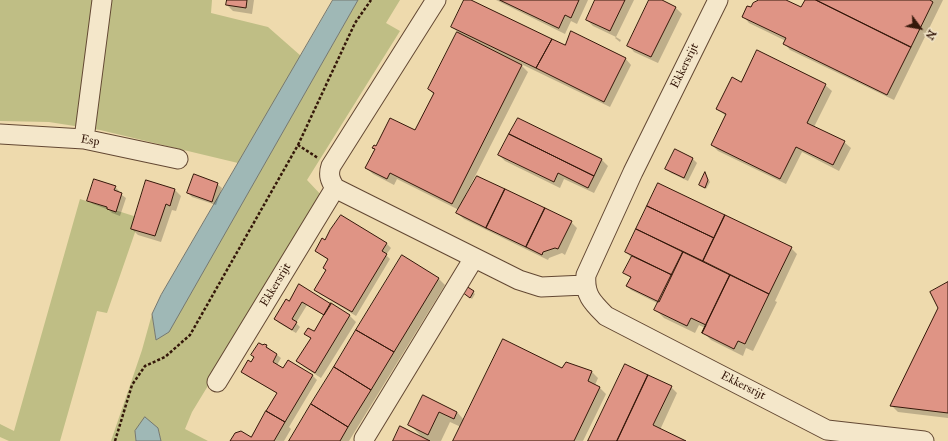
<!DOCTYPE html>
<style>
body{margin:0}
#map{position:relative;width:948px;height:441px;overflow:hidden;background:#eedaad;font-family:"IM FELL Great Primer",serif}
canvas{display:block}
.north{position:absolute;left:900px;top:8px;width:40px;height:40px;-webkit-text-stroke:3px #f4e7ca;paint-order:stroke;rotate:122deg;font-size:11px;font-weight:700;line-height:16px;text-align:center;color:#35180a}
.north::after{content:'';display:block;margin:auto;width:14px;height:18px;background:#35180a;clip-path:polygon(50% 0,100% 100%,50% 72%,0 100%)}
</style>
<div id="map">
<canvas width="948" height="441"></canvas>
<div class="north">N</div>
</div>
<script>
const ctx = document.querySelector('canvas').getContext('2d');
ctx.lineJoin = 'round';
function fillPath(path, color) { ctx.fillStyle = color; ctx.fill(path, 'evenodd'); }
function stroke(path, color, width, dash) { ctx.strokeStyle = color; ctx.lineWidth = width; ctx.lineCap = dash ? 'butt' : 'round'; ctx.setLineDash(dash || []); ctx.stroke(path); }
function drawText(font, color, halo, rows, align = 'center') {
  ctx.font = font + ' "IM FELL Great Primer",serif'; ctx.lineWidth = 4; ctx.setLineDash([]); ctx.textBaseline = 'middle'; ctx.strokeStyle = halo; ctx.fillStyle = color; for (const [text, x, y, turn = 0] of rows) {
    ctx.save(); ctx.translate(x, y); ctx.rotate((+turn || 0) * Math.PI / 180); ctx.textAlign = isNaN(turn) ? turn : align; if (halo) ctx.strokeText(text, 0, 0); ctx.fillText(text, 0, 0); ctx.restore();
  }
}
fillPath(new Path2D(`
 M0,0H212L211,13L268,27L301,56L238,163L100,130L49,122L0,121Z
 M358,0H400L386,23L400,31L307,180L323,197L192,412L185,429L208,441H161L158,428L135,431L136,441H111L142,350L152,314L156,340L169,331Z
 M80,199L140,218L107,313L97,311L60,441H9L0,437V424L14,431Z`), '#bfbe85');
const water = new Path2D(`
 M333,0H358L169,332L156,340L152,314L161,295Z
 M145,417L158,428L161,441H136L135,431Z`);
fillPath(water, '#9fb8b6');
stroke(water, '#757871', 1);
fillPath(new Path2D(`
 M228,0H254L252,14L233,11L227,5Z
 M465,0H469L565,46L625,58L631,65L610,107L519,63L528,72L465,196L571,222L577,228L565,255L562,253L549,258L548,260L464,219L457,213L459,210L397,179L394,185L373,174L366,168L375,150L373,148L415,131L434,95L429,89L458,32L452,27Z
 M496,0H588L577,24L571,21L565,34Z
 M597,0H634L616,37L621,40L620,42L615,38L616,37L593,26L587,20Z
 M650,0H660L675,7L682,14L658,63L634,52L628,45Z
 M759,0H787L790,3L802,9L806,0H943L894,100L790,50L784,43L786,41L749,23L743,16Z
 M742,83L825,85L832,91L814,127L844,142L851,148L839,171L802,152L786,184L718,151L712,145L726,116L717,109Z
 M675,151L693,159L697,163L688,181L671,173L666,169Z
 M499,155L602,160L608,166L594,193L564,179L560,188L505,161Z
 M705,174L710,182L706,189L700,185Z
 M147,181L175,190L181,196L176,211L172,210L161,242L138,235L132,229Z
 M217,184L222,188L216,205L192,197L188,193Z
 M659,184L791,248L797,254L775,301L777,302L753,351L746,348L743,356L711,340L703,332L705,328L699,325L695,333L664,318L656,310L659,304L631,290L627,286L631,278L625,273L632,258L626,252Z
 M115,187L119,191V193L126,198L120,216L112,213L109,210L93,204L88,200Z
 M341,216L387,244L391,248L386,255L390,259L356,316L320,294L316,289L327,271L328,260L316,251L326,242Z
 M438,278L445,285L349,441H290Z
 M948,283V418L898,412L892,406L940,308Z
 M299,285L350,316L356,322L321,378L304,367L298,361L311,339L306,334L315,333L325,316L307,305L296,323L300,327L296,333L279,323L275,319L289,302Z
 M463,292H473L475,294L472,299Z
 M266,346L281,358L277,365L283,369L288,361L313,376L317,380L289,427L291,429L284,441H232L251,438L278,394L247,376L242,372Z
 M566,363L592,372L598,378L595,385L600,388L606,394L583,441H454L461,427L450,422L441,441H394L423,438L410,425L423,396L457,412L464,420L563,370Z
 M671,387L677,393L660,430L683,441H589Z`), '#0003');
const building = new Path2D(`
 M227,0H247L246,8L226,5Z
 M464,0H471L552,39L536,68L451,27Z
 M500,0H579L571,18L565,15L559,28Z
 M595,0H625L610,31L586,20Z
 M649,0H662L676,7L651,57L627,46Z
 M759,0H786L801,7L805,0H816L911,47L887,95L783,44L786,38L742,17L747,6L751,7L753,3Z
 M816,0H930L933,2L911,47Z
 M571,31L626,58L604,102L536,68L552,39L565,45Z
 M457,32L522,65L452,204L390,173L387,179L365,168L375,149L372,148L374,145L376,146L390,118L415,130L434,93L428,89Z
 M757,50L826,84L807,123L845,141L833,165L796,147L780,179L711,145L726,114L716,109L732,77L741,82Z
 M518,118L602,159L594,176L509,134Z
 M509,134L594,176L588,188L558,173L554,182L498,155Z
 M675,149L693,158L684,178L665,169Z
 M705,172L708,180L705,188L699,185Z
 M194,174L218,183L212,202L187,193Z
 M477,176L505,189L486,228L456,213Z
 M94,179L116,186L114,190L122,193L116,212L107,209V207L87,201Z
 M146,180L175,189L170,206L166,204L155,236L131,229Z
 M658,183L725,215L714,238L647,206Z
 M505,189L545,208L526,247L486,228Z
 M647,206L714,238L703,261L636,229Z
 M545,208L572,221L558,249L555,248L543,252L542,255L526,247Z
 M341,215L387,243L382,251L387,254L352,312L314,290L326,270L323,268L328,259L315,251L322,238L325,240L330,230Z
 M725,215L792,247L769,294L703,261Z
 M636,229L683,252L672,275L625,252Z
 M683,252L730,275L702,333L706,325L691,318L687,326L654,310Z
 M402,255L439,278L394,352L356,330Z
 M632,256L672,275L659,302L626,286L631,277L623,273Z
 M730,275L769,294L745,344L738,341L734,349L702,333Z
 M948,282V413L890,406L938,308L930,292Z
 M299,284L331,304L324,315L302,302L292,319L297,322L292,330L274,319L286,299L289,301Z
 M466,286L474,291L470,298L462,292Z
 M331,303L350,315L315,373L296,361L311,338L304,334L308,328L314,331Z
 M356,330L394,352L371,390L334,367Z
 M503,339L562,368L566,362L592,371L588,381L600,387L574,441H453Z
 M259,343L263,345L264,344L267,345L266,347L277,354L273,362L283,368L288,360L313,375L285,422L266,411L277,393L241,372L248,360L251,362L254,357L251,355Z
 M625,364L648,375L617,441H588Z
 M334,367L371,390L348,427L311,404Z
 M648,375L672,386L653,425L686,441H617Z
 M423,395L457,412L454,419L439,412L428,435L408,425Z
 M311,404L348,427L340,441H289Z
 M266,411L285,422L274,441H230L235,433L241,431L251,437Z
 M400,426L430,441H393Z`);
fillPath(building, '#df9485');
stroke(building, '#35180a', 1);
const minor = new Path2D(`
 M436,0L331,166C328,175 330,180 335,188L519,280L541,287L585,285
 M718,0L633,172L586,275C584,295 593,303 606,316L827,430L924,441
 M0,134L84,139L178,159
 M84,139L102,0
 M217,382L335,188
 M364,439L474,258`);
stroke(minor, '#634833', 21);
stroke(new Path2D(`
 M298,145L355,23L371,0
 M115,441L132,385L145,366L165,357L190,335L298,145L318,158`), '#35180a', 2.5, [3, 2]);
stroke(minor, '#f4e7ca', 19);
drawText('12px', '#35180a', '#f4e7ca', [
 ["Ekkersrijt",685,66,-64],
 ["Esp",90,141,10],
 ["Ekkersrijt",276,285,-59],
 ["Ekkersrijt",743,386,27]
]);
</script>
